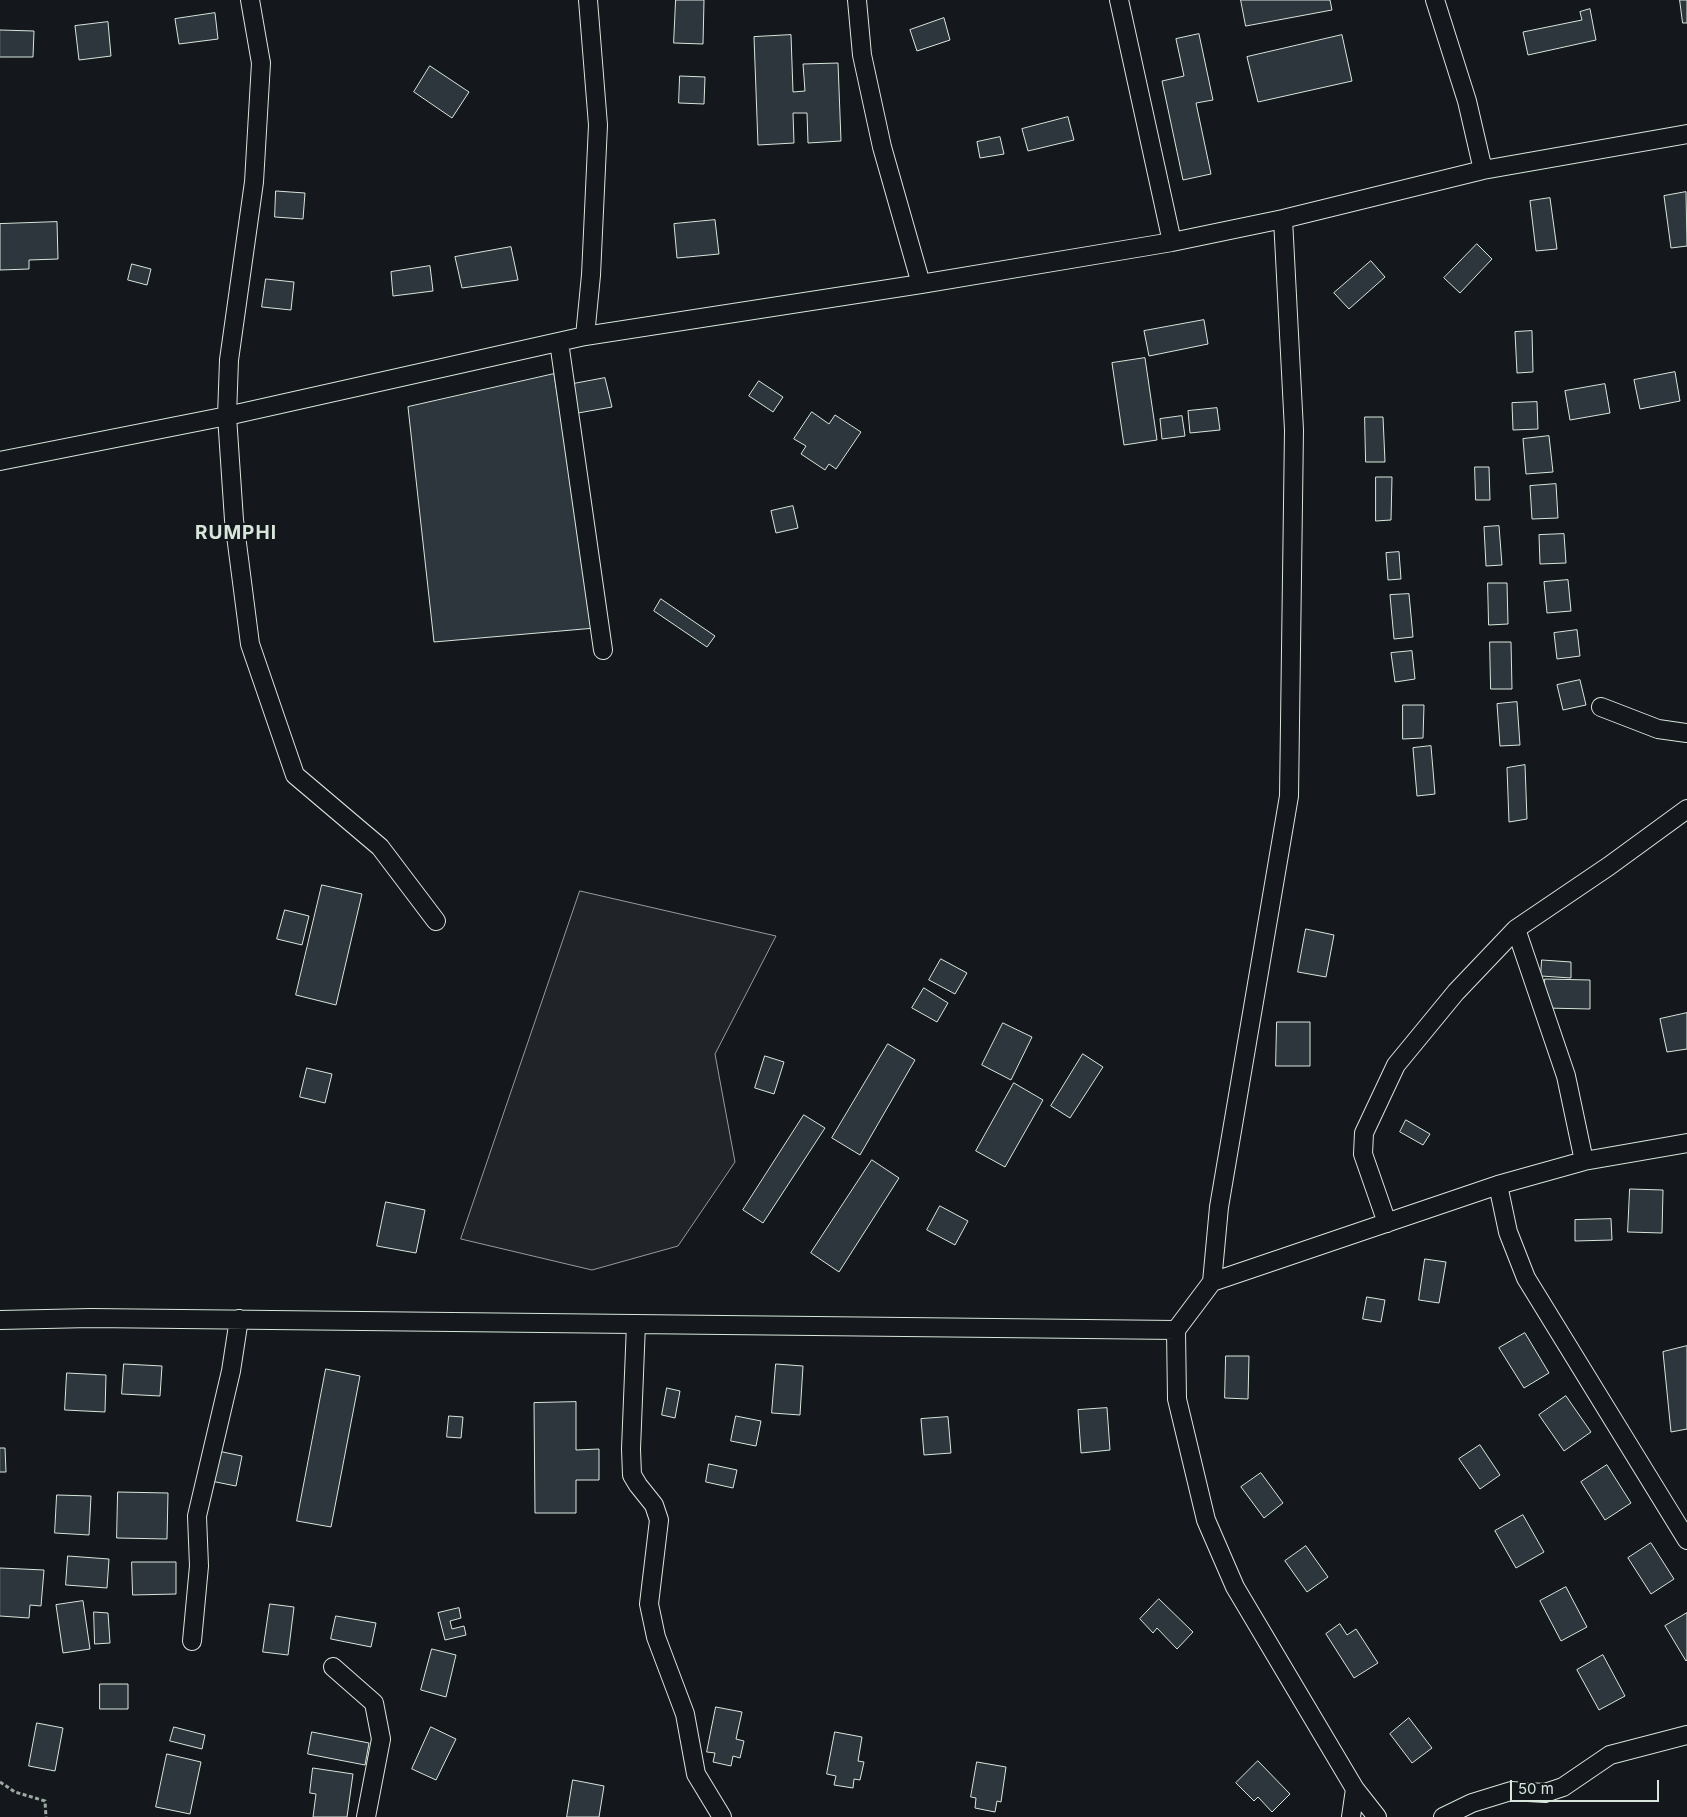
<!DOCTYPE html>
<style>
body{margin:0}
#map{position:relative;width:1687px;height:1817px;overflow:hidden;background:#14181c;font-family:Inter,sans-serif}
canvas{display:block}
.scale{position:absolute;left:1510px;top:1780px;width:149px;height:22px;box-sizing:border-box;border:2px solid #d8e6dc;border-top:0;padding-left:6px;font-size:15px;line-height:18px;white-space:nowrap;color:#d8e6dc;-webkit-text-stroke:4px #14181c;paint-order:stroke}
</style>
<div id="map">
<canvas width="1687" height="1817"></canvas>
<div class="scale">50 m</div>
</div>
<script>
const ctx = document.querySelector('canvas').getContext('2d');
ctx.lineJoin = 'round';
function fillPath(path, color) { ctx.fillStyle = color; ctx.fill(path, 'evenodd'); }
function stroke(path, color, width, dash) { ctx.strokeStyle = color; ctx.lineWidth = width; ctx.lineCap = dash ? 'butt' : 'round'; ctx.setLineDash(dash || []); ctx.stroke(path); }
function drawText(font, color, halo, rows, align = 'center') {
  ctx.font = font + ' Inter,sans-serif'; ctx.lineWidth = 4; ctx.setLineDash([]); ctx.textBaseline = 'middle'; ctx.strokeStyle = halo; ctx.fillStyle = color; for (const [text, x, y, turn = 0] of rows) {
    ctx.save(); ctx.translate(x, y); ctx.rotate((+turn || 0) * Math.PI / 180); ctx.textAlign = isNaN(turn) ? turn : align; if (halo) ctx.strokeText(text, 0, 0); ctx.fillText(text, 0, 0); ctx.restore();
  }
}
const green = new Path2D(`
 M580,891L776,936L715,1054L735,1162L678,1246L592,1270L461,1239Z`);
fillPath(green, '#202428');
stroke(green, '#939e99', 1);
const building = new Path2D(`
 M676,0H704L703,44L674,43Z
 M1241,0H1330L1332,10L1246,26Z
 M1680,0H1687V23H1683Z
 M1590,9L1596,40L1528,55L1523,32L1582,20L1580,12Z
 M215,13L218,39L179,44L175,19Z
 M944,18L950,40L917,51L910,30Z
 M108,22L111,56L79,60L75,26Z
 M0,30L34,31L33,57H0Z
 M1199,34L1213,100L1196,103L1211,174L1183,180L1162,81L1184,76L1176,39Z
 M791,35L793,92L805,91L803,64L838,63L841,141L808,143L807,113H793L794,143L758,145L754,37Z
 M1342,35L1352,81L1258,102L1247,57Z
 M430,66L469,92L452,118L414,92Z
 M680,76L705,77L704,104L679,103Z
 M1068,117L1074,140L1028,151L1022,129Z
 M1000,137L1004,154L980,158L977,142Z
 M276,191L305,193L303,219L275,217Z
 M1686,192L1687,246L1671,248L1664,196Z
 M1550,198L1557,249L1536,251L1530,201Z
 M715,220L719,254L677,258L674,224Z
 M57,222L58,259L29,260V269L0,270V224Z
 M1477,244L1492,259L1460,293L1444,278Z
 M511,247L518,280L462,288L455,257Z
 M1371,261L1385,277L1349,309L1334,293Z
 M132,264L151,269L147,285L128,280Z
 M430,266L433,291L393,296L391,272Z
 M266,279L294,282L291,310L262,307Z
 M1204,320L1208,344L1149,356L1144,331Z
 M1532,331L1533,372L1517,373L1515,332Z
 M1145,358L1157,440L1124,445L1112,363Z
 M1675,372L1680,401L1640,409L1634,380Z
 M554,374L595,628L434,642L408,407Z
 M605,378L612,407L578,413L573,384Z
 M759,381L783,397L773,412L749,396Z
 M1605,384L1610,413L1570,420L1565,391Z
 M1537,402L1538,429L1513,430L1512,403Z
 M1217,408L1220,430L1190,433L1188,411Z
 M812,412L829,424L835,415L861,432L836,469L829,464L825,470L801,454L806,446L794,439Z
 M1182,416L1185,436L1162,439L1160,419Z
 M1365,417H1383L1385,462H1366Z
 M1549,436L1553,472L1526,474L1523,439Z
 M1475,467H1489L1490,500H1476Z
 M1376,477H1392L1391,520L1376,521Z
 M1556,484L1558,518L1532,519L1530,486Z
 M793,506L798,528L776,533L771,511Z
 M1499,526L1502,565L1486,566L1484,527Z
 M1564,534L1566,563L1540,564L1539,535Z
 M1399,552L1401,579L1388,580L1386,553Z
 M1568,580L1571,611L1547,613L1544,582Z
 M1488,583H1507L1508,624L1489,625Z
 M1409,594L1413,637L1394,639L1390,595Z
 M661,599L715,636L707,647L654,611Z
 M1577,630L1580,656L1557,659L1554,633Z
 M1490,642H1511L1512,689H1491Z
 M1412,651L1415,679L1395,682L1391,653Z
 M1580,680L1586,705L1563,710L1557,685Z
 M1517,702L1520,745L1500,746L1497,704Z
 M1403,705H1424L1423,738L1403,739Z
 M1431,746L1435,794L1417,796L1413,748Z
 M1525,765L1527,819L1509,822L1507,768Z
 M322,885L362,894L336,1005L296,995Z
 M285,910L309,916L302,945L277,939Z
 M1306,929L1334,935L1326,977L1298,972Z
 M941,959L967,973L955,994L929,980Z
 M1542,960L1571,962V978L1541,976Z
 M1545,979L1590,980V1009L1545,1008Z
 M924,988L948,1003L937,1022L912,1008Z
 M1687,1013V1049L1667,1052L1660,1019Z
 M1277,1022H1310V1066H1276Z
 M1003,1023L1032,1037L1011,1080L982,1065Z
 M888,1044L915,1060L860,1155L832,1138Z
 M1083,1054L1103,1067L1070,1118L1051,1106Z
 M765,1056L784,1062L774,1094L755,1088Z
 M307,1068L332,1074L325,1103L300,1097Z
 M1014,1083L1043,1100L1005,1167L976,1151Z
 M804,1115L825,1128L763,1223L743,1210Z
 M1406,1120L1430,1134L1423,1145L1400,1132Z
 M872,1160L899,1178L839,1272L811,1253Z
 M1630,1189L1663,1190L1662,1233L1628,1232Z
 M386,1202L425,1210L416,1253L377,1246Z
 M940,1206L968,1221L955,1245L927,1230Z
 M1611,1219L1612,1240L1575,1241V1220Z
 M1425,1259L1446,1262L1439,1303L1419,1300Z
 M1367,1297L1385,1300L1381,1322L1363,1319Z
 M1525,1333L1549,1373L1524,1388L1499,1348Z
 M1687,1346V1429L1671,1432L1663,1352Z
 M1226,1356H1249L1248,1399L1225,1398Z
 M124,1364L162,1366L160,1396L122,1394Z
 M776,1364L803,1366L800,1415L772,1413Z
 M326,1369L360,1376L331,1527L297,1521Z
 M67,1373L106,1375L105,1412L65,1410Z
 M667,1388L680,1391L675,1418L662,1415Z
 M1566,1396L1591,1432L1564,1451L1539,1415Z
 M576,1402V1450L599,1449V1480H576V1513H535L534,1403Z
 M1107,1408L1110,1450L1081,1453L1078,1410Z
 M449,1416L463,1417L461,1438L447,1437Z
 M736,1416L761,1421L756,1446L731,1441Z
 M948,1417L951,1453L924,1455L921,1419Z
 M1480,1445L1500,1475L1480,1489L1459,1459Z
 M0,1448H5L6,1472H0Z
 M218,1451L242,1456L236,1486L211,1481Z
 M709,1464L737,1470L733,1488L706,1482Z
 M1607,1465L1631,1503L1605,1520L1581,1482Z
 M1261,1473L1283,1503L1264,1518L1241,1487Z
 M118,1492L168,1493L167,1539L117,1538Z
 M57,1495L91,1496L89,1535L55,1533Z
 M1523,1515L1544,1552L1516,1568L1495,1531Z
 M1651,1543L1674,1579L1651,1594L1628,1558Z
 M1306,1546L1328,1577L1307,1592L1285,1561Z
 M68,1556L109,1559L107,1588L66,1585Z
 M132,1562H176V1594L133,1595Z
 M0,1568L44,1570L41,1606L30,1605L29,1618L0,1616Z
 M1566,1587L1587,1627L1561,1641L1540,1601Z
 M1159,1599L1193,1632L1177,1649L1157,1628L1153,1633L1140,1619Z
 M83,1601L90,1649L63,1653L56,1605Z
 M270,1604L294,1607L288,1655L263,1652Z
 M459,1608L461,1618L450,1621L452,1629L464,1626L466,1635L445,1640L438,1613Z
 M94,1612L108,1613L110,1643L95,1644Z
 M1687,1613V1660L1686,1661L1665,1626Z
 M336,1616L376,1623L371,1647L331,1639Z
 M1340,1624L1347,1635L1356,1629L1378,1663L1354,1678L1326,1634Z
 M432,1649L456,1655L446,1697L421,1690Z
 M1603,1655L1625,1696L1599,1710L1577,1670Z
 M100,1684H128V1709H100Z
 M716,1707L742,1712L736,1739L744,1741L740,1758L733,1756L731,1766L713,1762L715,1753L707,1752Z
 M1409,1718L1432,1748L1412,1763L1390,1734Z
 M37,1723L63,1728L55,1771L29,1766Z
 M174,1727L205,1735L202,1749L170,1741Z
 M431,1727L456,1739L436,1780L412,1769Z
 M312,1732L369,1743L365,1765L308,1754Z
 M835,1732L862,1737L858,1761L864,1762L860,1780L854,1779L853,1788L834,1785L836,1776L827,1774Z
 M167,1754L201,1762L190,1814L156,1807Z
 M1258,1761L1290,1794L1272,1812L1258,1797L1254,1801L1236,1783Z
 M977,1762L1006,1767L1001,1802L997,1801L995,1812L975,1808L976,1798L971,1797Z
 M313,1768L353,1774L347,1817H313L316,1794L310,1793Z
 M573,1780L604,1786L599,1817H567Z`);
fillPath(building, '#2c363c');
stroke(building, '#d8e6dc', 1);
const street = new Path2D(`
 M250,0L261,63L254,182L229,360L227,416L234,520L250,644L295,775L380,847L436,921
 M857,0L862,55L882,147L921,284
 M1119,0L1172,242
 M1435,0L1467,101L1483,170
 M1283,219L1294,430L1289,796L1219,1207L1212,1282L1176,1330L1177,1399L1206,1520L1235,1587L1355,1789L1351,1817
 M585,336L591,275L598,125L588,0
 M559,342L603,650
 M0,461L227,416L585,336L921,284L1172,242L1283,219L1483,170L1687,134
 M1601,707L1658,729L1687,733
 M1516,929L1566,1076L1584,1161
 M1498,1185L1508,1232L1526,1278L1687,1540
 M1387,1223L1363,1154L1364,1133L1396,1065L1456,992L1516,929L1609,866L1687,809
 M1212,1282L1498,1185L1584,1161L1687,1143
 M0,1320L91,1318L1176,1330
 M636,1324L631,1449L632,1475L638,1485L654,1505L659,1520L649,1604L656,1637L685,1714L696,1774L722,1817
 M192,1641L199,1566L197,1516L231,1371L239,1319
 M333,1667L374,1703L381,1739L366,1817
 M1355,1789L1377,1817
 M1443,1817L1472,1803L1511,1791L1545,1793L1563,1787L1610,1755L1687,1735`);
stroke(street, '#d8e6dc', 20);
stroke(new Path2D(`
 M0,1782L15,1792L45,1801L46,1817`), '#9da8a2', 3, [4, 2.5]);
stroke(street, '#14181c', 18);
ctx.letterSpacing = '1px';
drawText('bold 19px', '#d8e6dc', '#14181c', [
 ["RUMPHI",236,533]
]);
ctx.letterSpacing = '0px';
</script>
